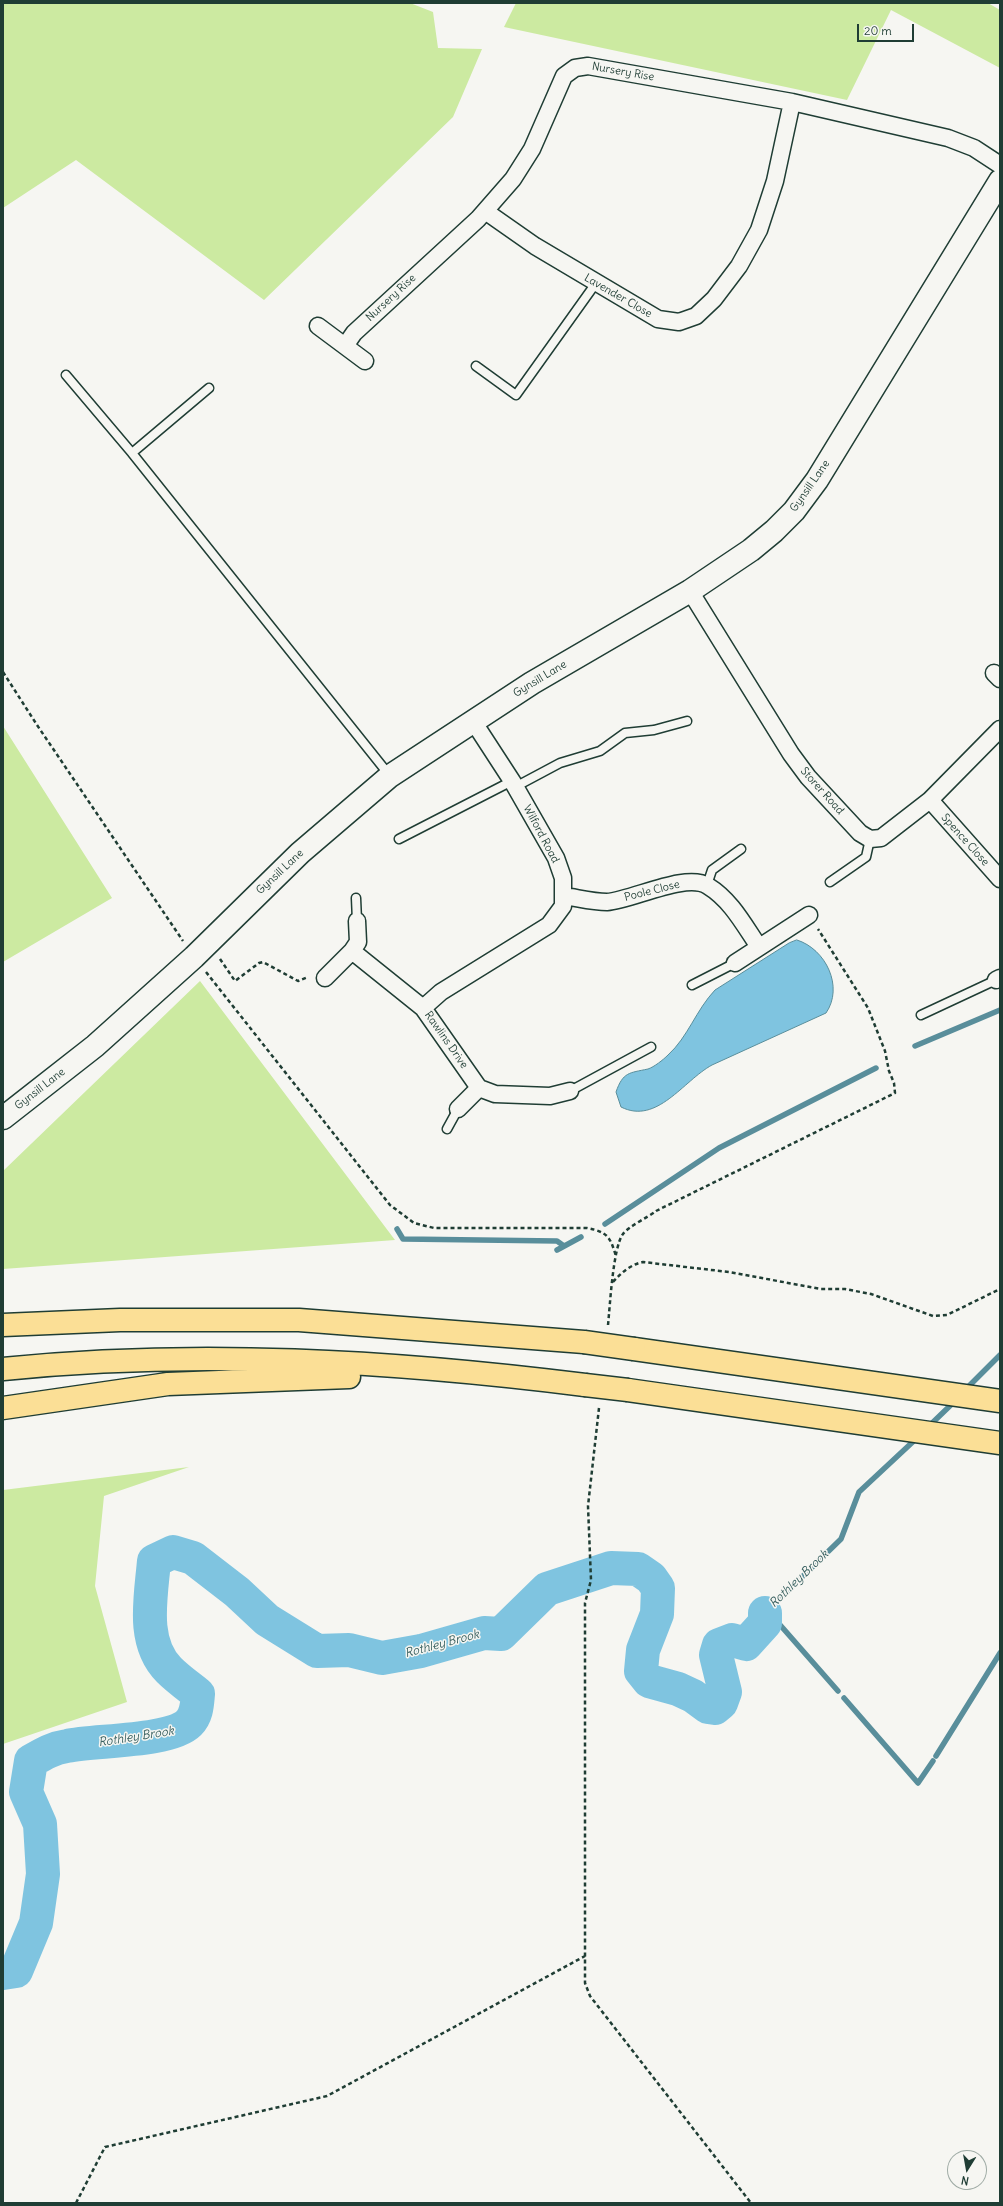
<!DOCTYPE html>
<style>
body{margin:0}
#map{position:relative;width:1003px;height:2206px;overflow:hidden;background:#f6f6f2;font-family:Delius,sans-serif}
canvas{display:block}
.frame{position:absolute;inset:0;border:4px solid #1f3d34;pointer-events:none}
.north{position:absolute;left:947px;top:2150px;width:40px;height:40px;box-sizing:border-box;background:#f6f6f2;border:1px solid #a0aca6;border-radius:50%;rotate:191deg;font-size:11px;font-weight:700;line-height:16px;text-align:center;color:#1f3d34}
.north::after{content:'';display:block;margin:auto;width:14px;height:18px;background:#1f3d34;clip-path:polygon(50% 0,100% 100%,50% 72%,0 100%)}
.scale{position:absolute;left:857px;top:24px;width:57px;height:18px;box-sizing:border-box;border:2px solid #1f3d34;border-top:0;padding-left:5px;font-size:12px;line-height:14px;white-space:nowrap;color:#1f3d34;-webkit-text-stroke:3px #f6f6f2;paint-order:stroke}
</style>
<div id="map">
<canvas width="1003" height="2206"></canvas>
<div class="frame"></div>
<div class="north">N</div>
<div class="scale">20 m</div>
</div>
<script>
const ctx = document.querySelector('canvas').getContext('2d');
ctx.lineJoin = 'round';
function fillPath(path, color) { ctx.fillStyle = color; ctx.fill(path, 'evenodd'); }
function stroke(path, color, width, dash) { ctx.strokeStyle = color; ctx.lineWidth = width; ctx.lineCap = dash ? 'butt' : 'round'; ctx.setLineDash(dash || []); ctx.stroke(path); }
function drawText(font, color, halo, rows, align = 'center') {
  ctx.font = font + ' Delius,sans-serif'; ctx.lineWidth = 3; ctx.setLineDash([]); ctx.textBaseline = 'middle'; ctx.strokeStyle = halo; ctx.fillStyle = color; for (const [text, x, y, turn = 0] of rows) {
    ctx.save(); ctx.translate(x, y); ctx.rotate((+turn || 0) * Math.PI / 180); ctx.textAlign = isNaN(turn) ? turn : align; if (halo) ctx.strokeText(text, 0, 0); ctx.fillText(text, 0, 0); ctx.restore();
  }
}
fillPath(new Path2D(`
 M3,3H410L433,12L438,48L482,49L453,117L264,300L76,160L3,208Z
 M516,3H988L1000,10V68L891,10L847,100L504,27Z
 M3,726L112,898L3,962Z
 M200,981L395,1240L3,1269V1171Z
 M189,1467L104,1496L95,1586L127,1702L3,1744V1490Z`), '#cceaa1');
const water = new Path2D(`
 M797,940C826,949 844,987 826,1013L712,1065C683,1081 657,1125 621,1107L616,1092C623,1072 629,1073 648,1069C654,1067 663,1060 668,1055C688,1037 696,1010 715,990L789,943Z`);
fillPath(water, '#7fc4e0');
stroke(water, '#598e9b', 1);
stroke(new Path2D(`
 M915,1046L1000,1010
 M605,1224L719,1148L876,1068
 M397,1229L403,1239L557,1241L564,1246
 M557,1250L581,1237
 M965,1390L1000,1355
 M928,1427L955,1401
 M767,1610L838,1691
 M765,1613L841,1539L859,1492L918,1437
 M844,1698L918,1783L933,1761
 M936,1756L1000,1653`), '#598e9b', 5.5);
stroke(new Path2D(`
 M3,1973L16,1971L36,1923L43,1874L40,1824L26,1792L31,1761C43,1754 53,1748 67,1746C95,1740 170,1742 189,1723C197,1715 197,1704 198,1694C188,1686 178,1679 169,1670C141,1642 151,1597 154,1561L173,1552L193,1558L237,1592L267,1620L317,1651L349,1650L382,1658L421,1651L484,1633L501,1634L547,1589L611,1568L638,1569L651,1578L658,1588L657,1614L643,1650L641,1671L649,1681L678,1689L693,1696L708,1707L715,1708L721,1703L725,1692L716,1655L719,1645L732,1640L746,1644L765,1623V1613`), '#7fc4e0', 34);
const lane = new Path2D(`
 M476,366L516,395L596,283
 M66,375L132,453L390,776
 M132,453L209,388
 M515,787L560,763L600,751L625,733L654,730L687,721
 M399,839L512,781
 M830,882L866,857L870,839
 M707,885L712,870L741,849
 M356,898L357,921
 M692,985L735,963
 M921,1015L996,980
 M570,1091L651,1047
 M447,1129L458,1109`);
const street = new Path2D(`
 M485,211L535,246L658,319L679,322L696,316L714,299L739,266L759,230L775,181L792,102
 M318,326L365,361
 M345,346L354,333L478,219L513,179L532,149L564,76L575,68L588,66L792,102L948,138L974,148L1000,165
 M690,591L791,754L808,777L860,833L870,839L881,838L930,800L1000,729
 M994,673L1000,679
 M930,800L1000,879
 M564,896C578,898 593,902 607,902C633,900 686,872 708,886C731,900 744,925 759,947
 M352,951L423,1008L479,1088L495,1094L550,1096L570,1091
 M735,963L809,915
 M325,978L352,951L358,942L357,921
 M996,980L1000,978
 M423,1008L441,992L549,925L563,906V878L556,858L512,781L473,721
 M458,1109L479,1088`);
const secondary = new Path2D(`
 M3,1118L95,1046L194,957L300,853L390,776L532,683L690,591L751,550L774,531L794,511L817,480L1000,181`);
const highway = new Path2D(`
 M3,1325L120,1320H299L584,1342
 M634,1349L1000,1401
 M3,1369C196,1349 393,1361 585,1385
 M628,1390L1000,1443
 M3,1408L168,1384L349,1377`);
stroke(lane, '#1f3d34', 11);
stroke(street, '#1f3d34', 19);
stroke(secondary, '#1f3d34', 25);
stroke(highway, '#1f3d34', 25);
stroke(new Path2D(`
 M3,672L37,725L183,941
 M220,959L235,981L259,963L263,962L298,981L308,977
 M206,972L390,1205L414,1223L434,1228H587C608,1232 610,1237 616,1256
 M613,1282C622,1272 630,1265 643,1262L729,1272L821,1289H845L871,1294L933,1316L947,1315L1000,1289
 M608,1325C610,1306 613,1247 623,1234C629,1226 647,1218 656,1211L895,1093L894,1083L889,1071L885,1051L868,1008L818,929
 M599,1408L588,1506L591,1580L585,1603V1983L590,1996L751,2203
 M76,2203L105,2147L327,2096L585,1956`), '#1f3d34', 2.5, [4, 3]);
stroke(lane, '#f6f6f2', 8);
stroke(street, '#f6f6f2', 16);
stroke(secondary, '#f6f6f2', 22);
stroke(highway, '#fbdf96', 22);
const highwayBridge = new Path2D(`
 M584,1342L634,1349
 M585,1385L628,1390`);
stroke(highwayBridge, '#1f3d34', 25, []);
stroke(highwayBridge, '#fbdf96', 22);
drawText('11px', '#1f3d34', '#f6f6f2', [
 ["Nursery Rise",623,72,10],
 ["Lavender Close",618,296,30],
 ["Nursery Rise",391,298,-43],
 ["Gynsill Lane",810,486,-55],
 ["Gynsill Lane",540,679,-31],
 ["Storer Road",822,791,48],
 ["Wilford Road",541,834,62],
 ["Spence Close",965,840,48],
 ["Gynsill Lane",280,872,-43],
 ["Poole Close",652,891,-14],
 ["Rawlins Drive",446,1040,55],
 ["Gynsill Lane",40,1089,-38]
]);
drawText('italic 12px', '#375f5f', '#f6f6f2', [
 ["Rothley Brook",799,1579,-44],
 ["Rothley Brook",442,1644,-15],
 ["Rothley Brook",136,1737,-9]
]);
</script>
